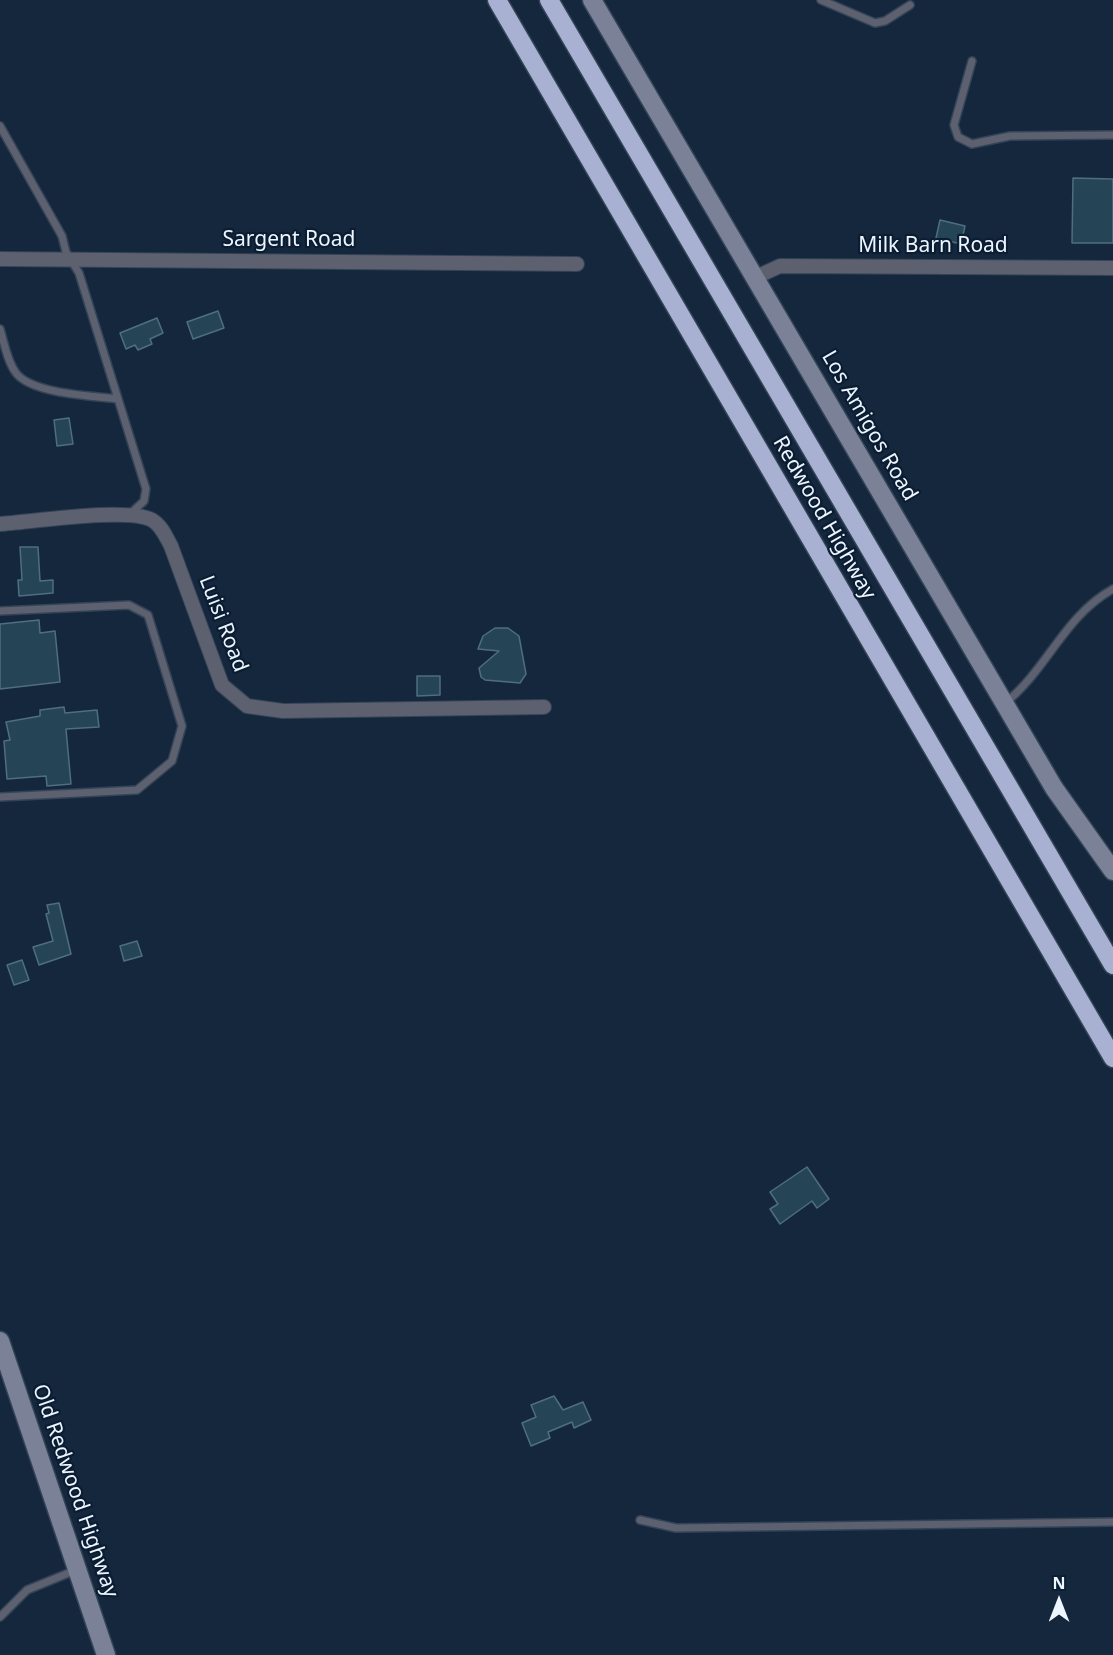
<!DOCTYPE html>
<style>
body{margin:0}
#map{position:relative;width:1113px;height:1655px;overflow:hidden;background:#15273d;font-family:"Noto Sans",sans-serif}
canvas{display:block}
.north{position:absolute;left:1029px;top:1571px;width:60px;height:60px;-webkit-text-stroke:4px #0b1d33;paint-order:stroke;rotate:0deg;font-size:16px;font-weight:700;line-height:24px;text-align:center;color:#edf5fe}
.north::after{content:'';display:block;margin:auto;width:21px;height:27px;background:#edf5fe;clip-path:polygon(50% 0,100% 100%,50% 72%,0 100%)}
</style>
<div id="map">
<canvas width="1113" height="1655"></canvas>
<div class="north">N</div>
</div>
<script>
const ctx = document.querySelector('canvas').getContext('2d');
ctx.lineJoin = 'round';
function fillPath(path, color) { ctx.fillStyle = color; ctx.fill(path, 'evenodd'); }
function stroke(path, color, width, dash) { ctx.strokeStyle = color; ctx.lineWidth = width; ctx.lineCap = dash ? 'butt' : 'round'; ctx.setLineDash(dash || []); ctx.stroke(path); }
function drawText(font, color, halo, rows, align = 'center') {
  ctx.font = font + ' "Noto Sans",sans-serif'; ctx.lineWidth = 4.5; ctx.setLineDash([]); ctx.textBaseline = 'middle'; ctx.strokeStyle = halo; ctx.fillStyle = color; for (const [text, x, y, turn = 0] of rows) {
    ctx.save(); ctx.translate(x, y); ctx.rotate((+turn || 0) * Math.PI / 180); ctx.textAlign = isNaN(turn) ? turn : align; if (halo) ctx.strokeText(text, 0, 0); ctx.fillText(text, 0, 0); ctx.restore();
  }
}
const building = new Path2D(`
 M1073,178L1113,179V243H1072Z
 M940,220L965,226L961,244L936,238Z
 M218,311L224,328L193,339L187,322Z
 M157,318L163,333L150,339L152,344L138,350L135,345L126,349L120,333Z
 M69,418L73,444L57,446L54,420Z
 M20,547H38L40,581L53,580V593L19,596L18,580H22Z
 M39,620L40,633L55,631L60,682L0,689V624Z
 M495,628H508L519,636L526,674L520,683L485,680L481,677L479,668L499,651L478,649L483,636Z
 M417,676H440V695L417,696Z
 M64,707L65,713L97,710L99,727L66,729L71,784L47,786L46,776L7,779L4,741L10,740L6,722L40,716V710Z
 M59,903L71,954L39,965L33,947L53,941L46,914L49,913L47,905Z
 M137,941L142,956L124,961L120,946Z
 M22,960L29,980L14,985L7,965Z
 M807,1167L829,1199L817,1208L812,1201L780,1224L770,1209L778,1204L770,1192Z
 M554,1396L563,1410L583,1402L591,1420L574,1428L572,1422L548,1432L550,1438L531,1446L522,1423L536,1417L531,1405Z`);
fillPath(building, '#254557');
stroke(building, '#4e6e81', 1.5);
const lane = new Path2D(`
 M821,0L875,23L885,21L910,5
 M972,61L954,125L958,137L972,144L1010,136L1113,135
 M0,126L62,236L66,252L79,273L146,489L144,501L130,514
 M0,329C4,342 7,361 16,373C32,394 93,396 118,399
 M0,611L129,605L148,615L182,726L172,761L137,790L0,797
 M1005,703C1047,670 1064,616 1113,589
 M640,1520L676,1528L1113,1522
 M0,1617L27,1590L76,1570`);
const street = new Path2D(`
 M0,259L577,264
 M756,277L780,266L1113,268
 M0,524C32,522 128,507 152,520C162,526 166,537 171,546L222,685L247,706L283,711L544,707`);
const secondary = new Path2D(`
 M592,0L1054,788L1113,871
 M0,1341L106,1655`);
const highway = new Path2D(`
 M497,0L1113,1058
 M549,0L1113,965`);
stroke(lane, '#334458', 10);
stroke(street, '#334458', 16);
stroke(secondary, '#334458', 21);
stroke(highway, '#334458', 21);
stroke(lane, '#5d606e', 7);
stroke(street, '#5d606e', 14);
stroke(secondary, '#7b8196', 18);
stroke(highway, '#a8b1d2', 18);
drawText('21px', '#edf5fe', '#0b1d33', [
 ["Sargent Road",289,240],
 ["Milk Barn Road",933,246],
 ["Los Amigos Road",869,426,60],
 ["Redwood Highway",824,518,60],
 ["Luisi Road",223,624,69],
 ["Old Redwood Highway",75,1491,71]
]);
</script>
